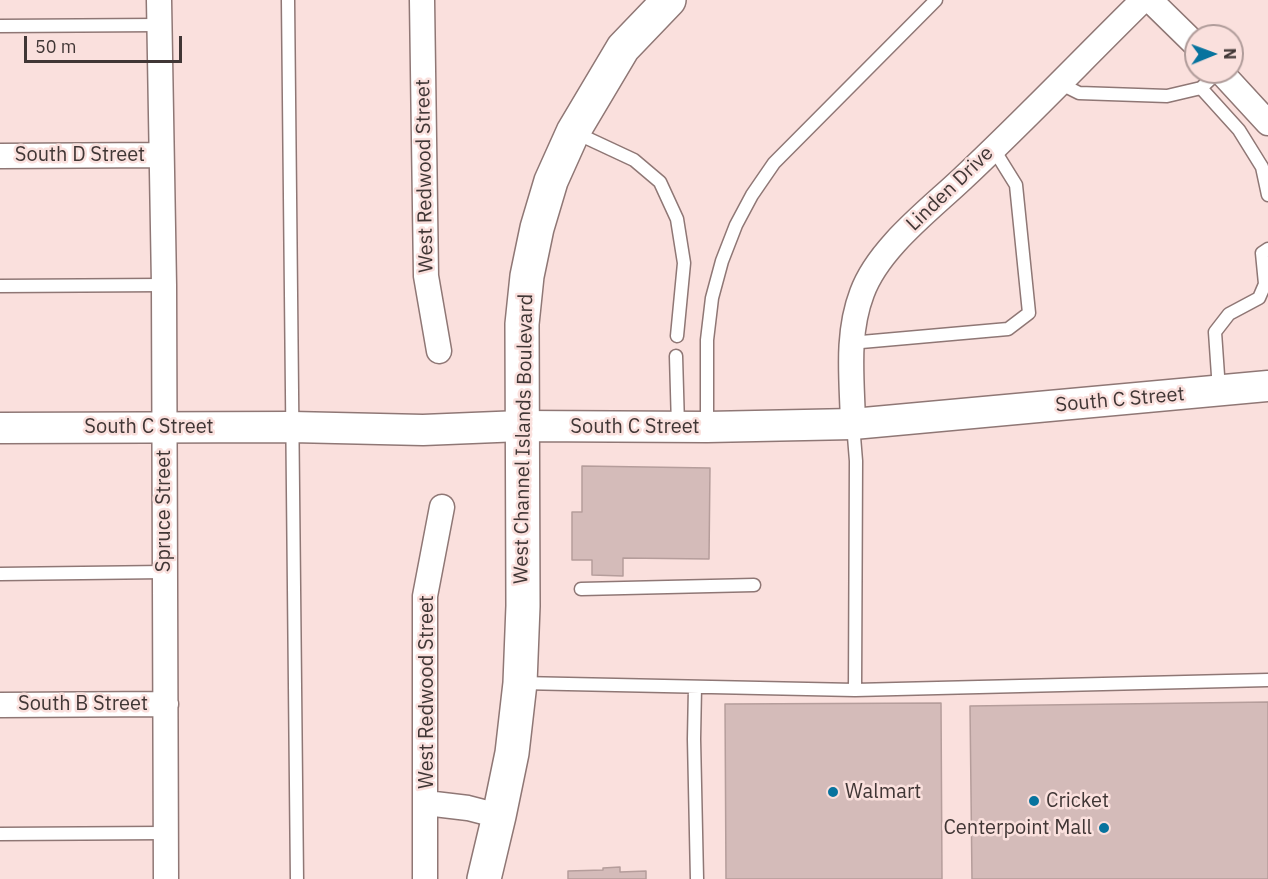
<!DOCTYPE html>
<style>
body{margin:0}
#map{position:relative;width:1268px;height:879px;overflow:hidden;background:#fae0dd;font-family:"IBM Plex Sans",sans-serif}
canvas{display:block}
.north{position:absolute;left:1184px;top:24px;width:60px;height:60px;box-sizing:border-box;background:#fae0dd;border:2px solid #b09c9a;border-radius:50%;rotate:89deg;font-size:16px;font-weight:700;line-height:24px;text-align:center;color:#403635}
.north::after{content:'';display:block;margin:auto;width:21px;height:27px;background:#07739e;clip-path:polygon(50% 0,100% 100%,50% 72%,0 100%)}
.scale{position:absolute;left:24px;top:36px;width:158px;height:27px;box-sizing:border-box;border:3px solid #403635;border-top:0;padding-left:8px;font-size:18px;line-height:21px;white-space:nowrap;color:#403635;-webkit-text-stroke:4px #fae0dd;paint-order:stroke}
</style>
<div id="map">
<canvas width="1268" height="879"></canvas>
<div class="north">N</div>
<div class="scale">50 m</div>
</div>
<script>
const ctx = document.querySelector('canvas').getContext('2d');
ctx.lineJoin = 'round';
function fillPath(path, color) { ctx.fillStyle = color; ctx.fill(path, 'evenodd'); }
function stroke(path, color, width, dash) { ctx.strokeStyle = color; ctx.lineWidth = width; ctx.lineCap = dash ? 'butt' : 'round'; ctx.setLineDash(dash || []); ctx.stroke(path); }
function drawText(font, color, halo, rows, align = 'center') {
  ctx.font = font + ' "IBM Plex Sans",sans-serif'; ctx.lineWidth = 5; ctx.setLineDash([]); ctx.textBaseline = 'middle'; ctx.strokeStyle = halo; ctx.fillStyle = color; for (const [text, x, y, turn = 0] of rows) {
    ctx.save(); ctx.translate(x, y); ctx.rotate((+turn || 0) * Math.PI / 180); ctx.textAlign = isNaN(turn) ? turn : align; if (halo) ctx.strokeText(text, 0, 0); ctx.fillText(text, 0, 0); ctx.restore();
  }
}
const building = new Path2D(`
 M582,466L710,468L709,559L623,558V576L592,575V560H572V512H582Z
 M1268,702V879H972L970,706Z
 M941,703L942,879H726L725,704Z
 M620,867V872L646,871V879H568V871L603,870V868Z`);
fillPath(building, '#d4bbb9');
stroke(building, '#b59d9b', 1.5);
const service = new Path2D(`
 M288,0L297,879
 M0,26L159,25
 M1059,83L1079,93L1167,96L1201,88L1218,72
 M1201,88L1239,130L1262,167L1268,195
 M574,132L634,160L660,182L677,219L684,263L677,336
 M0,286L164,285
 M850,343L1008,329L1029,313L1016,185L993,148
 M676,356L678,426
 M1219,390L1215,332L1229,314L1259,298L1265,284L1262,253L1268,249
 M853,424L856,461L855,690L1268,680
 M707,426V340L712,298L722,261L736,225L752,195L774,163L936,0
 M0,574L165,572
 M581,589L754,585
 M520,683L855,690
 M695,687L694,739L697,879
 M0,834L165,833`);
const minor = new Path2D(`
 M159,0L164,285L166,879
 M422,0L426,276L439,351
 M1150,0L1196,45
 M1221,72L1268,123
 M0,156L161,155
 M853,424C852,379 846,335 862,293C878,249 928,211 961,180C1023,122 1082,60 1143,0
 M0,705L166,704
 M426,803L468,808L499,816
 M425,879V596L442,507`);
const tertiary = new Path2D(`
 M0,428L292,427L423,430L521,426L707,427L853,424L1268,386`);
const secondary = new Path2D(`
 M484,879L499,816L512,753L520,683L523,606L522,324L527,276L537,228L551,181L573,132L623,48L669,0`);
stroke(service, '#8f7775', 15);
stroke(minor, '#8f7775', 27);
stroke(tertiary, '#8f7775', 33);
stroke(secondary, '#8f7775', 36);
stroke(service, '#fff', 12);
stroke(minor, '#fff', 24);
stroke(tertiary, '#fff', 30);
stroke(secondary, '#fff', 33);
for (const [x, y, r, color] of [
 [833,792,6,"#07739e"],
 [1034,801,6,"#07739e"],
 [1104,828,6,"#07739e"]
]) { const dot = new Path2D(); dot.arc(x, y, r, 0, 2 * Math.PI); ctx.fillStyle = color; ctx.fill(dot); stroke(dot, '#fae0dd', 2); }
drawText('20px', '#403635', '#fae0dd', [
 ["South D Street",80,155],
 ["West Redwood Street",425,176,-91],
 ["Linden Drive",950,189,-44],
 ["South C Street",1120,400,-5],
 ["South C Street",149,427],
 ["South C Street",635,427],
 ["West Channel Islands Boulevard",524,439,-89],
 ["Spruce Street",164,511,-90],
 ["West Redwood Street",427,692,-90],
 ["South B Street",83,704]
]);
drawText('20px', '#403635', '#fae0dd', [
 ["Walmart",845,792],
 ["Cricket",1046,801],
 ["Centerpoint Mall",1092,828,"right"]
], 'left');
</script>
